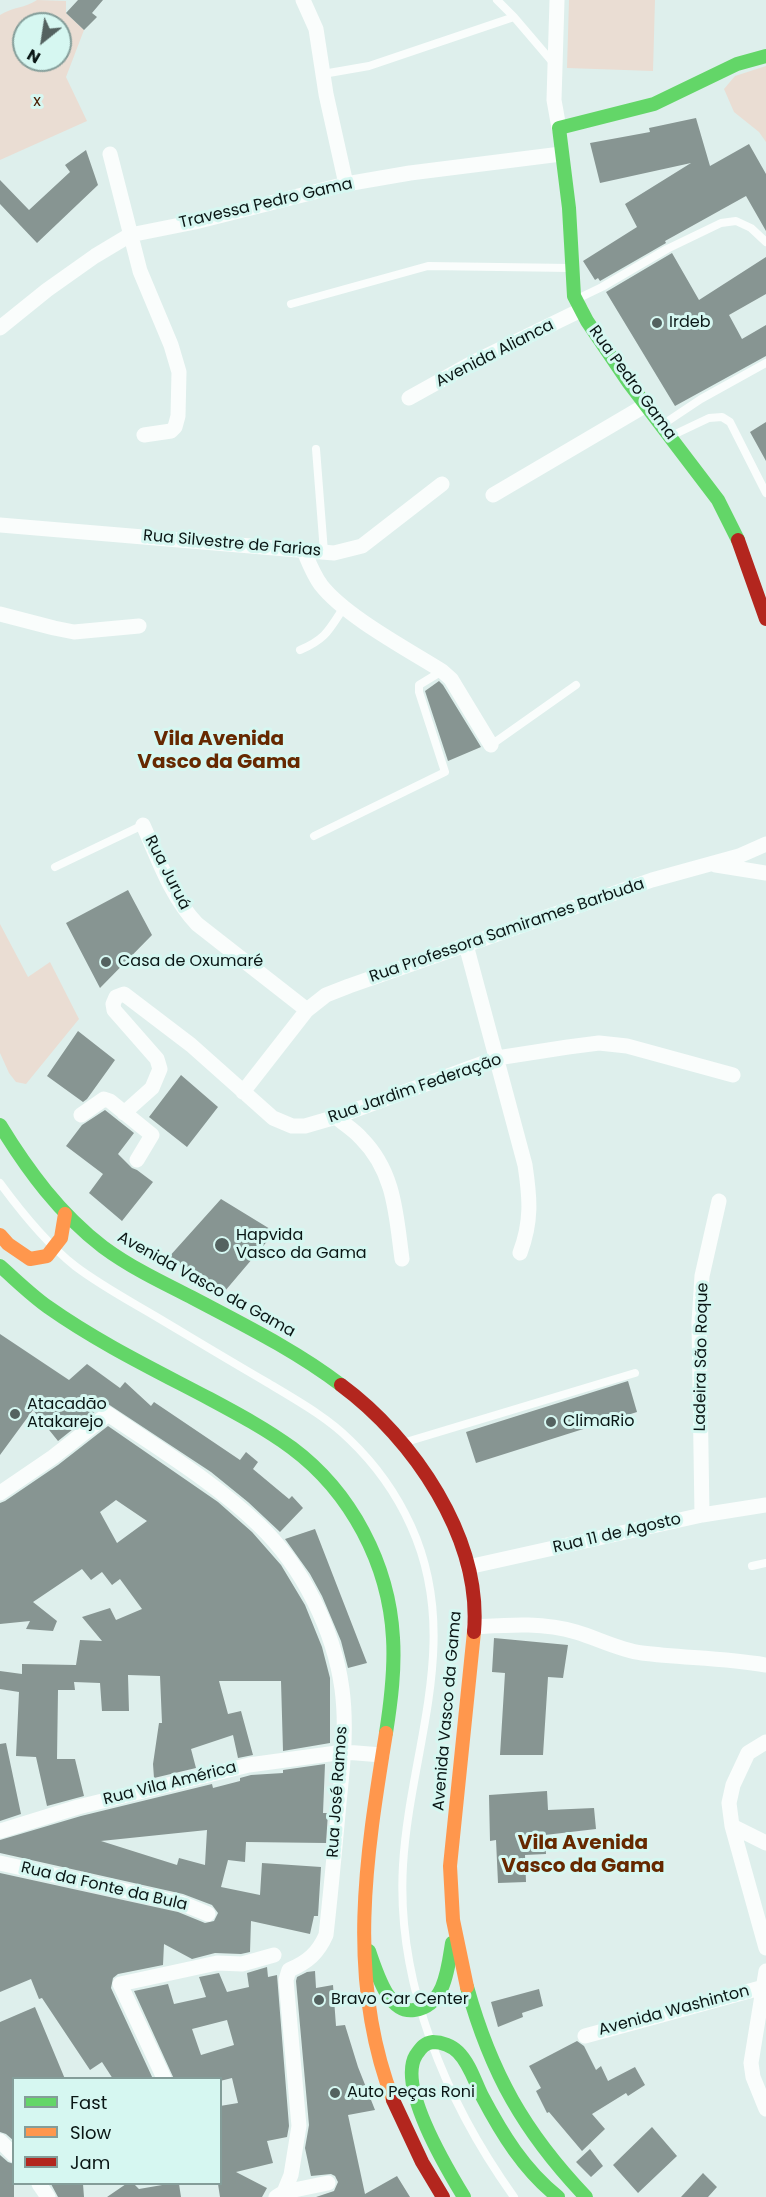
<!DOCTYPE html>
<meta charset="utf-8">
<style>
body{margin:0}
#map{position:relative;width:766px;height:2197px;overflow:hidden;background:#deefec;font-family:Poppins,sans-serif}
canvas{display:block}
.legend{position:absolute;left:12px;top:2077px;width:210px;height:108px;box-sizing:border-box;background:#d6f7f1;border:2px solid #849d99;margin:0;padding:8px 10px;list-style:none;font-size:18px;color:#0a1615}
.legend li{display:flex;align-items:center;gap:12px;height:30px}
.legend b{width:30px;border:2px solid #849d99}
.north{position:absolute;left:12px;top:12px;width:60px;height:60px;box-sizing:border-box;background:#d6f7f1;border:2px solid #849d99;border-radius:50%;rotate:210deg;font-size:16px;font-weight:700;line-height:24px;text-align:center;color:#0a1615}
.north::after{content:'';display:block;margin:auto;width:21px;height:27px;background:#546260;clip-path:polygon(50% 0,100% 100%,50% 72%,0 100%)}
</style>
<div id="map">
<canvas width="766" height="2197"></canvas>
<ul class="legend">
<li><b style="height:8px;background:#63d668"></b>Fast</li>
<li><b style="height:8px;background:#ff974d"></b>Slow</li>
<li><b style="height:8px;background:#b3261e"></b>Jam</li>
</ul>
<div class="north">N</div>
</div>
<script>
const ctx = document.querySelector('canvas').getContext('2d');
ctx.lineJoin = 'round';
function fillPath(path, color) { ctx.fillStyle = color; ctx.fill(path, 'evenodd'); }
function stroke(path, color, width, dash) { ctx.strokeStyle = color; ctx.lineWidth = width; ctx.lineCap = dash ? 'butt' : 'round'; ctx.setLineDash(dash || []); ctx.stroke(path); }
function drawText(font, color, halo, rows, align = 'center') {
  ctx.font = font + ' Poppins,sans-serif'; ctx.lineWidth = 6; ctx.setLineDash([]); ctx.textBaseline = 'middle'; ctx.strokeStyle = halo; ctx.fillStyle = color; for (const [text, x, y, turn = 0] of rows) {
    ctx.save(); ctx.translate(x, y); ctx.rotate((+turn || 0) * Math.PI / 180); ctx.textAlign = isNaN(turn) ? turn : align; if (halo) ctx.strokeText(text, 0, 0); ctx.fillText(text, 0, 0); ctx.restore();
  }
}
fillPath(new Path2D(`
 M37,0L66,1V13L84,30L66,77L87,121L0,160V15C12,7 26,8 37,0ZM24,24H60V60H24Z
 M569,0H655L653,71L567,68Z
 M766,66V142L759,132L734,112L724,89L735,76Z
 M0,924L28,977L50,962L79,1019L26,1084L16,1082L9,1073L0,1053Z`), '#eaddd3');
fillPath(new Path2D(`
 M78,0H103L92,13L97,17L84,30L66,13Z
 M696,118L710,166L749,144L766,174V231L746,196L665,241L666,243L600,281L598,278L595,280L583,261L637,227L625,204L691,163L600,183L590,143L650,132L649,128Z
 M86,150L98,185L37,243L0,204V180L29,210L70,172L65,165Z
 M672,253L699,300L766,257V294L729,315L742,339L766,325V356L675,406L606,292Z
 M766,422V461L750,432Z
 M439,681L443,685L481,747L448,761L425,691Z
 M128,890L152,935L100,988L66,923Z
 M78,1031L115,1060L87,1099L83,1102L47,1076Z
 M181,1075L218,1107L187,1147L149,1117Z
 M105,1110L134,1133L118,1154L132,1168L137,1170L153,1182L122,1221L89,1193L103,1174L66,1146L82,1125Z
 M221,1199L275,1232L225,1291L168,1258Z
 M0,1334L69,1380L87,1364L120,1388L125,1382L151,1406L154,1402L240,1460L246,1452L258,1462L253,1469L289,1499L292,1496L303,1508L280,1532L248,1502L211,1472L108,1404L102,1406L58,1441L33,1410L0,1455Z
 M628,1381L637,1412L476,1463L466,1432Z
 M108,1426L218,1502L252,1532L281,1565L305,1605L322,1647L330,1678V1743L283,1751L281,1681H219L228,1714L241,1711L253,1755L238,1758L233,1735L191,1749L196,1768L154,1778L153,1764L159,1723H162L160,1676L128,1675L129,1711H102L100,1683L74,1682L75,1690H58L57,1759H75L84,1796L47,1806L36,1757L16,1756L19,1692L0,1689V1671L22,1674V1664L76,1665L80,1640L102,1641L82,1617L110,1608L116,1620L142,1609L120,1579L112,1585L102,1572L91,1580L82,1569L33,1602L57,1621L53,1631L26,1629L30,1621L0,1624V1503L5,1501L58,1465ZM116,1500L147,1521L117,1543L100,1512Z
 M315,1529L367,1663L348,1668L341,1641L322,1596L310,1574L285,1539Z
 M494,1638L568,1645L563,1678L548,1677L543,1755H500L505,1673L492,1672Z
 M6,1743L21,1814L0,1821V1744Z
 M325,1764L323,1813H328L326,1843L246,1842L245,1862L228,1860L221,1887L260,1895L262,1863L321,1867L318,1916H314L310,1934L251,1921L250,1952L241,1954L215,1953L192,1959L164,1944L163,1965L118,1974L113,1978L111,1988L153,2079H113L102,2062L90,2070L42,1998L39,1999L31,1979L0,1992V1873L178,1912L205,1923L214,1921L218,1913L212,1905L183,1894L0,1853V1840L81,1816L212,1784L213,1788L240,1781V1778L251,1775L283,1773V1770ZM207,1830L205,1865L179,1858L177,1865L101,1841Z
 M547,1791L548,1810L594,1808L596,1829L545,1835L546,1854L525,1855L526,1882L498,1883L496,1840L490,1841L489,1795Z
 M267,1967L268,1977L277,1975L289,2126L287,2137L267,2141L273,2163L236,2172L267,2188L262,2197H220L218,2184H220V2106L238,2103L232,2078L220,2081V2079H174L134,1991L168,1984L174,2004L206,1997L199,1977L219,1973L227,1992L249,1987L247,1973ZM227,2020L234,2045L201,2055L192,2029Z
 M315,1971L316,1988L333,1985L336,2026L345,2025L358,2067L375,2110L348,2115L365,2194L397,2176L410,2197H316L334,2191L338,2182L335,2176L331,2174L311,2176L305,2148L309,2125L296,1981L297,1977L307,1972Z
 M539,1989L543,2006L522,2013L523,2017L498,2027L491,2002Z
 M35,2007L65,2079H14V2141L6,2134L0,2132V2022Z
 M577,2041L584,2046L596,2070L601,2066L608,2081L635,2067L645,2085L628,2096L626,2093L592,2114L605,2129L582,2151L549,2112L547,2113L536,2091L541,2088L529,2066Z
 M652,2127L677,2156L638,2193L613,2165Z
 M590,2149L603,2166L591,2177L576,2162Z
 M0,2155L8,2162L14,2164V2197H0Z
 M703,2173L717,2187L708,2197H681Z
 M51,2184H83L84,2197H58Z
 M126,2184H134L139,2189L168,2184H179L181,2197H107Z`), '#879592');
stroke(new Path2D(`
 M497,0L514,17
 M323,74L369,66L514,17L555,65
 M577,299L602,287L667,249L721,223L736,221L751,228L766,242
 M291,304L428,266L570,268
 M662,425L701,399L766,363
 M671,436L709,418L722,417L730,422L766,493
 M316,449L324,552
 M300,650C326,639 329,630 344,607
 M491,745L576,685
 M314,836L445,772L419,692V685L442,671
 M55,867L143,825
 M0,1183C22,1213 46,1243 75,1266C100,1285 128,1300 155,1316C192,1338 230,1361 268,1383C296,1400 327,1417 350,1440C375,1464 397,1495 411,1526C463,1640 410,1749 403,1865C396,1983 446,2102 514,2197
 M406,1442L635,1373
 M752,1566L766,1563`), '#fafdfc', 8);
stroke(new Path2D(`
 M303,0L316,29L326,94L346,184
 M557,0L554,100L559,128
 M110,154L140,271L171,345L179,372L178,416L175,427L171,431L144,435
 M0,328L47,290L95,256L130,235L195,222L346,184L410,173L561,154
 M409,398L472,363L581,310
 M493,495L646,405
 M0,525L334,553L362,546L442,484
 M304,551C309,563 313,574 321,585C345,616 407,649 442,671L451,679L491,745
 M0,614L54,628L74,632L139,626
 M143,825C158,858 171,897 197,924L307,1010
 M716,865L766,873
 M466,945L525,1165C530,1198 532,1221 520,1253
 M243,1092L307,1010L326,995L349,986L652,880L739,856L766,844
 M124,1113L152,1088L160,1069L157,1059L114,1010L113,1004L116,997L124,994L191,1045L273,1118L292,1126H305L336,1117L497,1058L568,1047L599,1043L627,1046L733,1075
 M81,1115L104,1099L110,1101L152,1135L137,1160
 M336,1117C344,1124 354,1130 361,1138C395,1172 396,1215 402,1259
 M0,1493L53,1457L108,1414C159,1449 214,1482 259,1525C302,1566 334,1630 342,1689C347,1727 343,1765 339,1803C335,1847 331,1891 326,1935C318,1953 308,1962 289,1970L286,1980L299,2126L291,2175L284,2192L276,2197
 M702,1515L699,1322L702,1276L719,1201
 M468,1567L702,1515L766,1505
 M474,1627C508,1625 542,1622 576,1632C597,1638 619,1650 642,1653C683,1658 725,1658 766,1665
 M766,1742L748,1753L733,1785L729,1803L732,1826L766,1843
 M732,1826L766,1948
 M0,1831L78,1807L249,1765L344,1752L382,1755
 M0,1863L181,1903L208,1914
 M766,1971L751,2063L753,2077L766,2109
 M585,2036L764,1987
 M164,2078L120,1984L217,1963L242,1964L274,1955
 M0,2141L14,2155
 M39,2184L48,2197
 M284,2192L328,2183`), '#fafdfc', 15);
stroke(new Path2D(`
 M738,540L718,500L629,383L587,321L574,296L569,208L559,128L654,104L737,64L766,56
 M0,1125C28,1171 60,1214 103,1247C130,1267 161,1282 191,1297C242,1324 295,1350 341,1385
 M0,1266C16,1280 31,1295 48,1307C99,1343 155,1370 210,1399C238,1414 266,1429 292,1448C351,1492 389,1564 393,1638C395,1670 391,1701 386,1733
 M369,1951C374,1966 379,1981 387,1994C393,2003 402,2012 414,2010C445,2006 448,1968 452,1943
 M467,1987C491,2073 524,2132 586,2197
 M464,2197C447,2169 397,2086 416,2055C421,2048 424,2043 433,2042C442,2042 452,2046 458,2052C470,2064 475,2082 482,2096C502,2134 524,2170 558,2197`), '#63d668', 14);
stroke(new Path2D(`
 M0,1235L8,1244L30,1259L47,1256L61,1238L65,1214
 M386,1733C366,1856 346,1979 393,2100
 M467,1987L453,1920L450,1866L474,1632`), '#ff974d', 14);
stroke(new Path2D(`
 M738,540L766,619
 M341,1385C413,1438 482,1538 474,1632
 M393,2100L422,2162L443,2197`), '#b3261e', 14);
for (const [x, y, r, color] of [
 [657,323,6,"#546260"],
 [106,962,6,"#546260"],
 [222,1245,8,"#546260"],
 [15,1414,6,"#546260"],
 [551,1422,6,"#546260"],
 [319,2000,6,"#546260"],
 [335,2093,6,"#546260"]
]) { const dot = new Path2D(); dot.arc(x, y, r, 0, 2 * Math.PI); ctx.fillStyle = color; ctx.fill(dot); stroke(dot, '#d6f7f1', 2); }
drawText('16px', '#4b1f04', '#d6f7f1', [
 ["x",37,102]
]);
drawText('16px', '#0a1615', '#d6f7f1', [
 ["Travessa Pedro Gama",266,204,-13],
 ["Avenida Alianca",495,354,-27],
 ["Rua Pedro Gama",632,383,54],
 ["Rua Silvestre de Farias",232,544,5],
 ["Rua Juruá",167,873,63],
 ["Rua Professora Samirames Barbuda",507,931,-19],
 ["Rua Jardim Federação",415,1089,-19],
 ["Avenida Vasco da Gama",206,1285,29],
 ["Ladeira São Roque",702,1357,-89],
 ["Rua 11 de Agosto",617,1534,-13],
 ["Avenida Vasco da Gama",448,1711,-85],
 ["Rua Vila América",170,1784,-14],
 ["Rua José Ramos",338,1792,-86],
 ["Rua da Fonte da Bula",104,1887,13],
 ["Avenida Washinton",674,2011,-15]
]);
drawText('16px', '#0a1615', '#d6f7f1', [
 ["Irdeb",669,323],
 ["Casa de Oxumaré",118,962],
 ["Hapvida",236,1236],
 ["Vasco da Gama",236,1254],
 ["Atacadão",27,1405],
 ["Atakarejo",27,1423],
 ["ClimaRio",563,1422],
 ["Bravo Car Center",331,2000],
 ["Auto Peças Roni",347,2093]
], 'left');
drawText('bold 20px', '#662800', '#d6f7f1', [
 ["Vila Avenida",219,740],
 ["Vasco da Gama",219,763],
 ["Vila Avenida",583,1844],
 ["Vasco da Gama",583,1867]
]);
</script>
